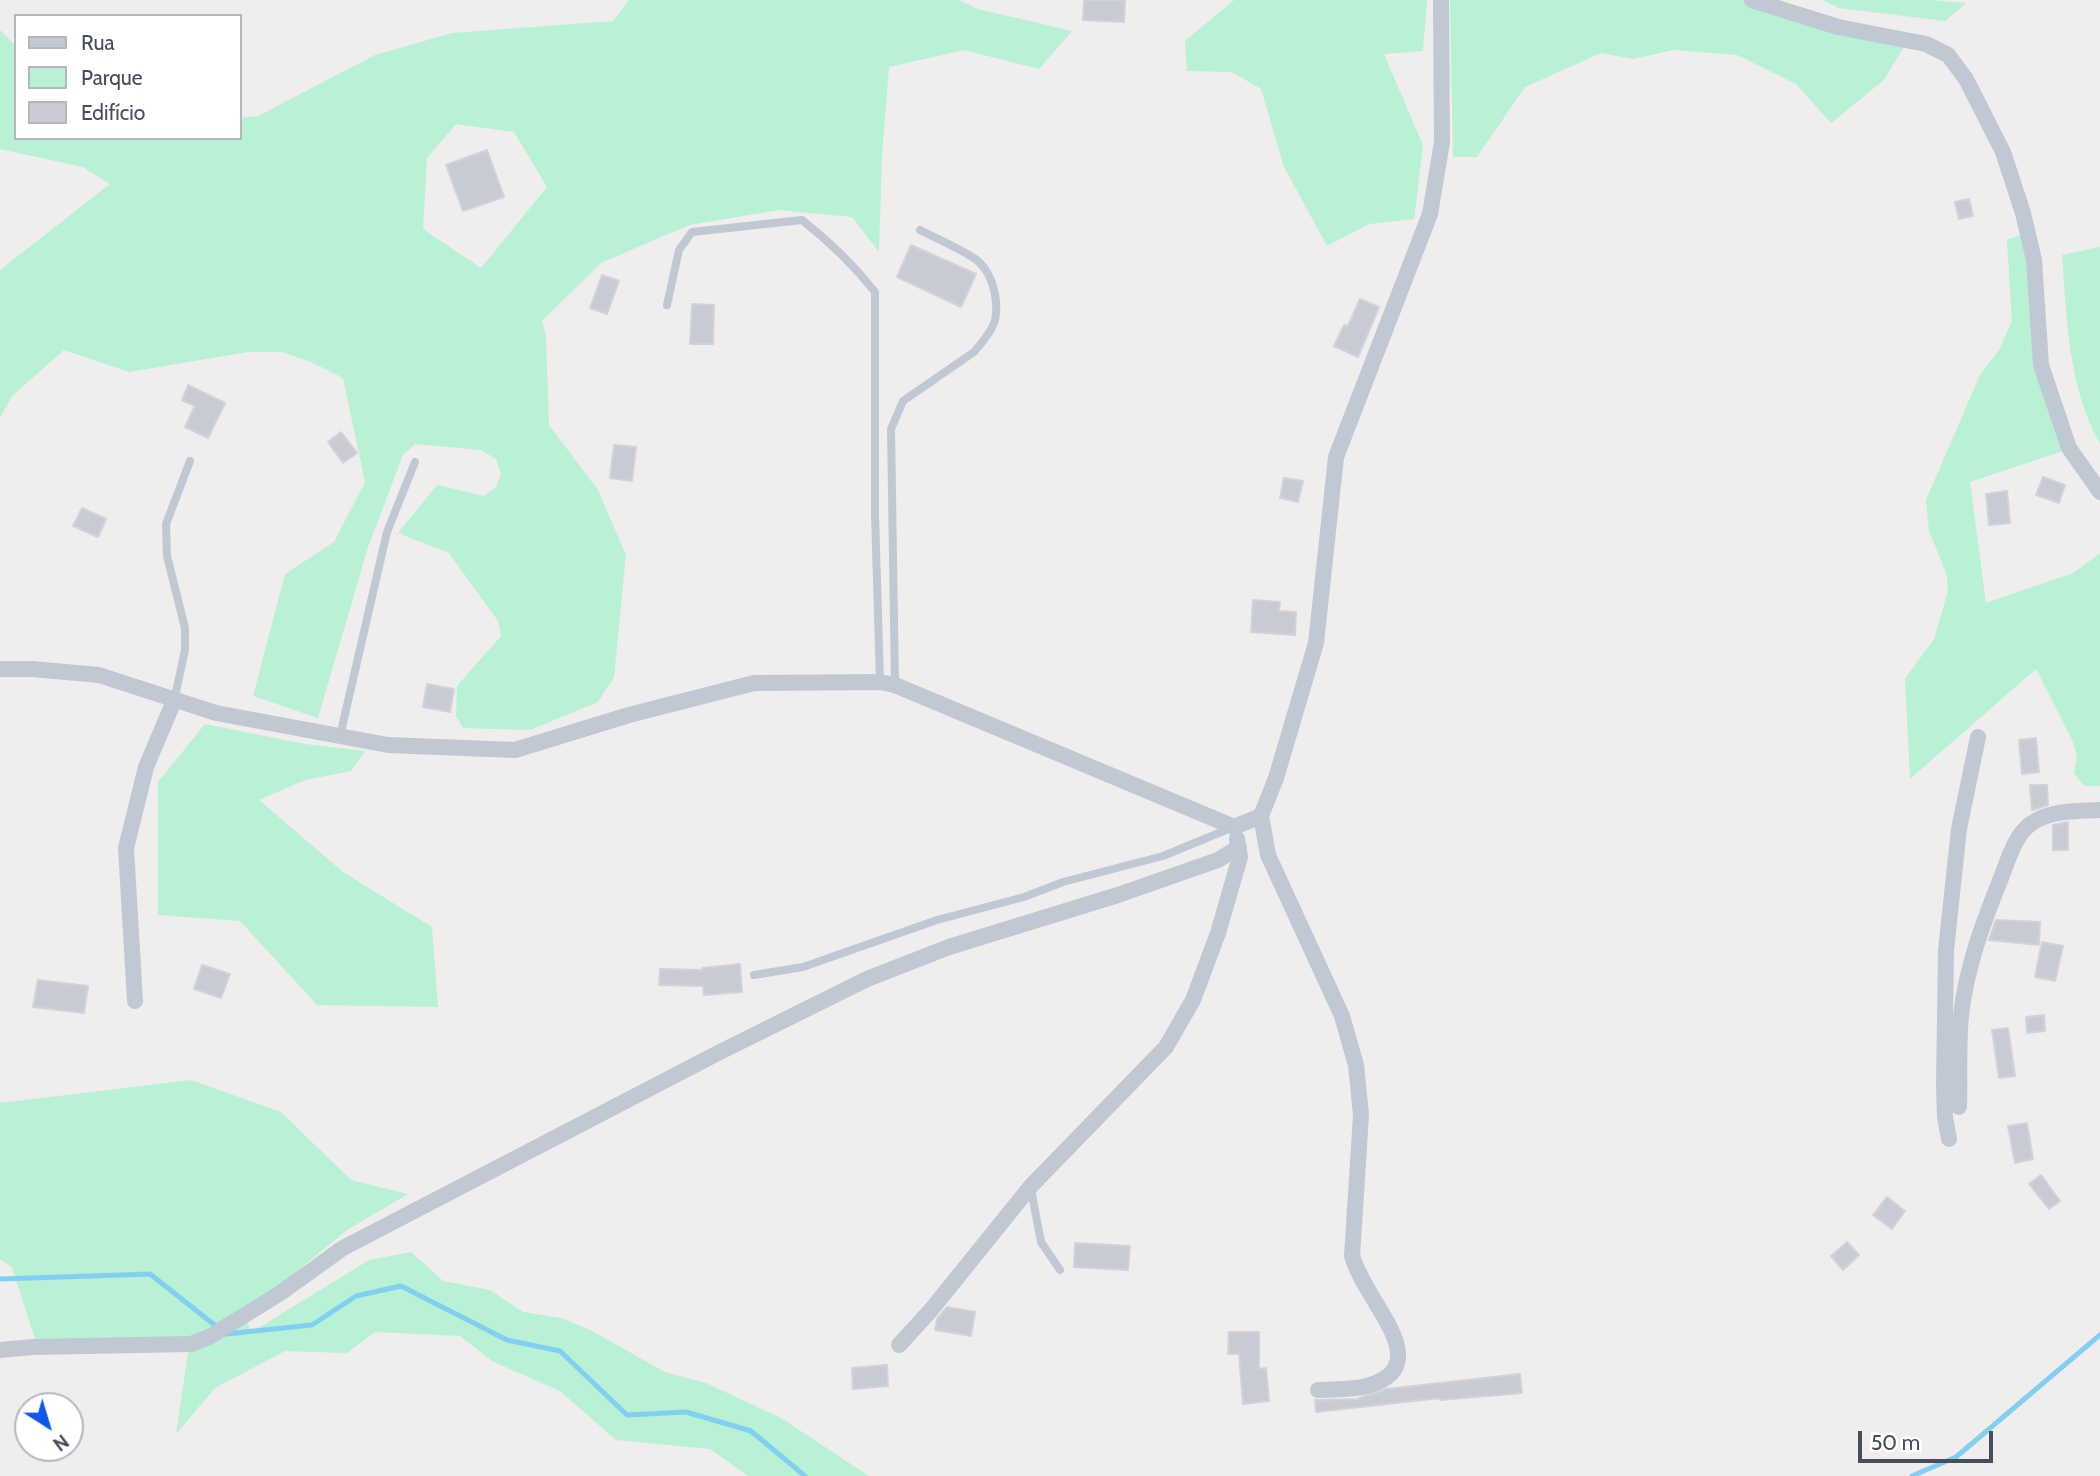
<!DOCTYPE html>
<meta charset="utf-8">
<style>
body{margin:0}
#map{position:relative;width:2100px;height:1476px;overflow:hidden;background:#f0eded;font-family:Cabin,sans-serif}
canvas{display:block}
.legend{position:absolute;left:14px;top:14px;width:228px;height:126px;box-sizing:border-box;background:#fff;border:2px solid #b4b8be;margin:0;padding:9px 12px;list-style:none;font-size:21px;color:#444e5c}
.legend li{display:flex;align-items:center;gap:14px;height:35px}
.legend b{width:35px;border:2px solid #b4b8be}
.north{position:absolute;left:14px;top:1392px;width:70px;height:70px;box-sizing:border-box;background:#fff;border:2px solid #b4b8be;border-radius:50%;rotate:143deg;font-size:19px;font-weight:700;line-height:28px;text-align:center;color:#444e5c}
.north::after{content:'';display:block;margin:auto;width:24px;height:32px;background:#0d58ea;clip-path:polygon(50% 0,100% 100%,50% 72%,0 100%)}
.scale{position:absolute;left:1858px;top:1431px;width:135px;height:32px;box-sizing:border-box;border:4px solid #444e5c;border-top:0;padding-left:9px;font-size:21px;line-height:24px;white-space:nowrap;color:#444e5c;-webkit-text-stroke:5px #fff;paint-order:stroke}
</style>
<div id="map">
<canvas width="2100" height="1476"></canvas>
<ul class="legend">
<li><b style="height:9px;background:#c0c8d4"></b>Rua</li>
<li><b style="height:19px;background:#b8f1d4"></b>Parque</li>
<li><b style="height:19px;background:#c9cbd4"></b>Edifício</li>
</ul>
<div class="north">N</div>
<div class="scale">50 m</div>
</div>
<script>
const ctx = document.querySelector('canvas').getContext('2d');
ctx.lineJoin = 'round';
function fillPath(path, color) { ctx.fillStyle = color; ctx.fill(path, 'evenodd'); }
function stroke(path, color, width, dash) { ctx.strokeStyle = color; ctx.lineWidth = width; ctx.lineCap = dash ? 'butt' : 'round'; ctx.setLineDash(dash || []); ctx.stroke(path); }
fillPath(new Path2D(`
 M629,0H959L978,9L1072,31L1039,69L964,50L889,67L882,155L879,252L852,217L778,210L689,225L601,263L542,321L546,336L549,425L598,490L626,555L614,677L598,702L530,730L463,728L456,716L457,686L501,636L498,621L449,553L398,533L437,485L484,496L496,487L501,474L496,459L481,450L415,444L403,455L368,547L318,718L253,696L285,574L334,542L365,482L343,378L313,363L283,352H248L129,372L64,350L12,396L0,418V270L110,184L83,167L0,149V30L16,46V138H240V118L258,116L375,55L452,33L613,21ZM456,124L514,132L547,187L481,268L423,229L427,158Z
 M1234,0H1427L1423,51L1384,54L1423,145L1414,219L1369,224L1327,246L1284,167L1261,89L1232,72L1187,71L1185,41Z
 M1450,0H1777L1908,40L1884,80L1831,123L1796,84L1737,55L1673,50L1633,59L1601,53L1525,87L1477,157H1453Z
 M1823,0H1930L1966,3L1945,21L1839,8Z
 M2030,231L2044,347L2069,449L1970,482L1986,603L2073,573L2100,553V786H2084L2074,773L2077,757L2073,742L2036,669L1910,779L1905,679L1934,639L1948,591L1947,575L1929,531L1926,500L1980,375L1999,350L2012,321L2007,240Z
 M2100,247V444C2068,386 2067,320 2062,255Z
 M205,724L305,744L365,751L351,771L305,780L259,800L343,872L432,927L438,1007L317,1005L240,921L158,915V782Z
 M191,1080L281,1112L351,1180L408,1194L347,1230L274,1290L242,1312L252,1332L369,1260L411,1252L443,1281L490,1290L523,1312L562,1318L592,1331L665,1372L706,1383L781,1418L869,1476H748L710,1449L616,1440L560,1391L492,1361L460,1336L375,1332L347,1353L285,1351L215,1388L176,1434L190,1339H35L12,1267L0,1259V1103Z`), '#b8f1d4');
stroke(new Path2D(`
 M0,1279L150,1274L226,1334L312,1325L356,1296L401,1286L507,1340L560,1351L627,1415L686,1412L751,1431L805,1476
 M1912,1476L1956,1457L2100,1335`), '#82cff1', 5);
const building = new Path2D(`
 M1084,0H1125L1124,22L1083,20Z
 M487,150L504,197L463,211L446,165Z
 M1969,199L1973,216L1959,219L1955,202Z
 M911,245L976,274L961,307L897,277Z
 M602,275L619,281L607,314L590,308Z
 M1360,299L1379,307L1358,357L1334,346L1344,325L1348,326Z
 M692,304L714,305L713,344H690Z
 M188,385L225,403L208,438L185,427L195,406L182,400Z
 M341,432L357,453L343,463L328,442Z
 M614,445L636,447L632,481L610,478Z
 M2043,477L2065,485L2059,503L2036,495Z
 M1284,478L1303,481L1298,502L1280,498Z
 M2007,491L2010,523L1989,525L1986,494Z
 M82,508L106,519L98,537L73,526Z
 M1253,600L1280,602L1279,611L1296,612L1295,635L1251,632Z
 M427,684L454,689L450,712L423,707Z
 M2036,738L2039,772L2022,774L2019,740Z
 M2030,785H2047L2048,805L2032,810Z
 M2068,822V850H2053V825Z
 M1996,920L2040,922L2039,945L1989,940Z
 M2042,942L2063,946L2055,981L2035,977Z
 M740,964L742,992L704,995L703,986L659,985L660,969L702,970V968Z
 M202,965L230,974L221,998L194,989Z
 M38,980L88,986L84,1013L33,1007Z
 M2044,1015L2045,1031L2027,1033L2026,1017Z
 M2008,1028L2015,1076L1999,1078L1992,1030Z
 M2027,1123L2033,1159L2015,1163L2008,1126Z
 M2041,1175L2060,1201L2049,1209L2029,1184Z
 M1887,1197L1905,1211L1892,1229L1873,1215Z
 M1847,1242L1859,1255L1843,1270L1831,1256Z
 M1075,1243L1130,1246L1128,1270L1074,1267Z
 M947,1307L975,1312L971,1336L935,1330L937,1319Z
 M1229,1332H1259V1369L1266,1368L1269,1401L1243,1404L1239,1354H1228Z
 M887,1365L888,1386L853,1389L852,1368Z
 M1520,1374L1522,1393L1440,1400V1398L1316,1412L1315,1400L1357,1399L1387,1389Z`);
fillPath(building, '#c9cbd4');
stroke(building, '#d1d2da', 2);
stroke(new Path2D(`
 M667,305L679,250L692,232L802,220C830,242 853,264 875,292V514L880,682
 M895,685L891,429L903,401L974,352C981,344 992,331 995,320C999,301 993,275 979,262C968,252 935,238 920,230
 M174,701L185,650V628L167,556L166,524L190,461
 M340,736L387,532L415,462
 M754,975L803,967L937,920L1024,897L1063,882L1163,856L1231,828
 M1031,1189L1041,1242L1060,1270`), '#c0c8d4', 8);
stroke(new Path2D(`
 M1752,0L1838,27L1926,44L1948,55L1966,79L2003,152L2023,213L2034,260L2041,365L2069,448L2100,492
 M0,669H32L99,675L216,713L388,745L515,750L629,715L754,683L880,682L895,685L1234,827L1261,816
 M135,1001L126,848L146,767L174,701
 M1959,1107C1960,1077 1958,1046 1961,1016C1966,968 1983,923 2001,878C2008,860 2015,834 2032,823C2051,810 2078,811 2100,810
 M1949,1139L1945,1117L1944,1086L1946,950L1959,829L1978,737
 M899,1345L931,1310L1031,1186L1166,1047L1193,1000L1218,933L1240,857L1237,839
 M0,1350L33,1347L191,1344L209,1337L279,1294L343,1248L718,1053L867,979L949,947L1118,895L1218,860L1239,847
 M1318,1390C1334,1389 1352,1390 1367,1386C1421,1371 1392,1330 1374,1300C1365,1285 1357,1272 1352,1256L1361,1115L1356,1065L1342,1016L1268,855L1261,816L1276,778L1316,643L1336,457L1430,214L1442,142L1441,0`), '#c0c8d4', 16);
</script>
